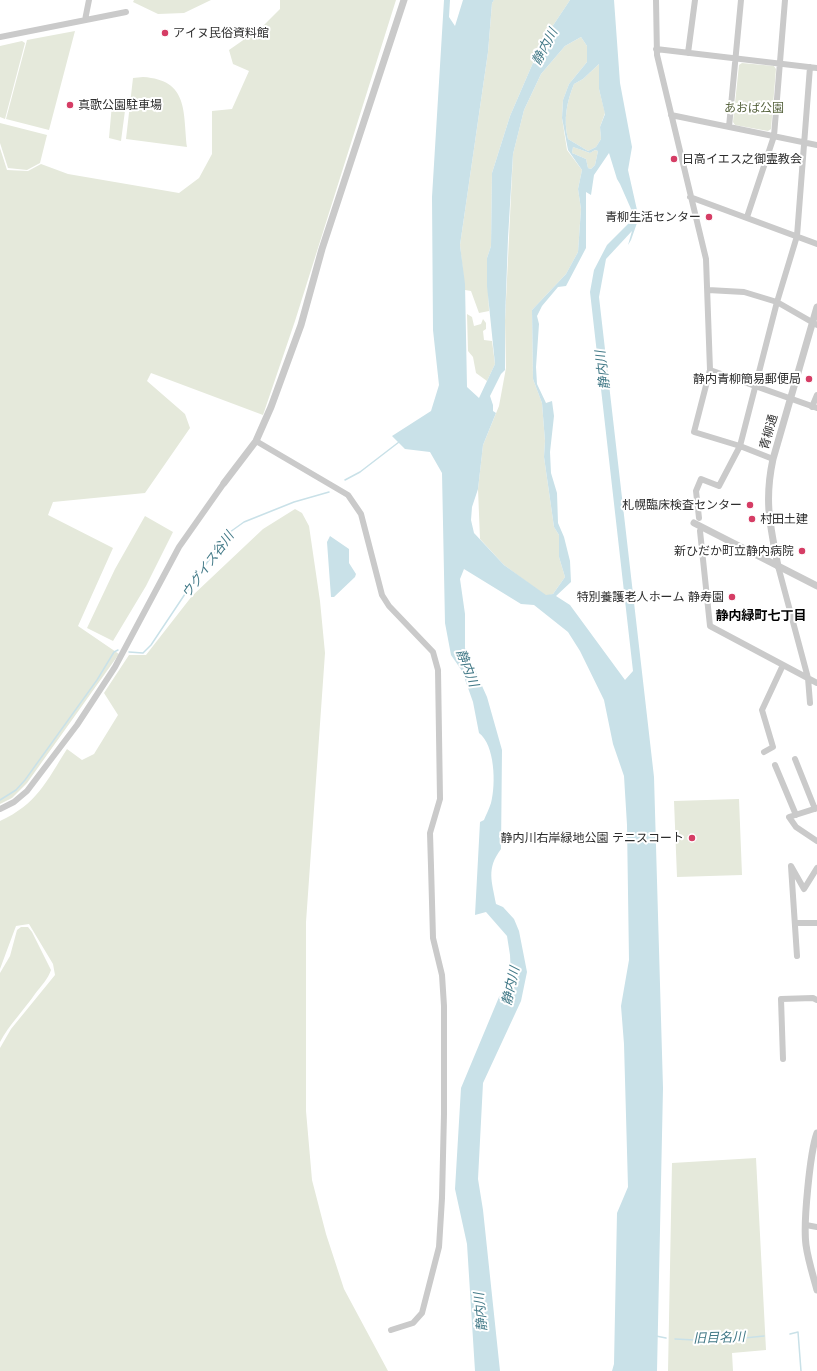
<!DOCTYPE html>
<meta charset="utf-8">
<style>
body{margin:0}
canvas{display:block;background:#fff}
</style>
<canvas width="817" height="1371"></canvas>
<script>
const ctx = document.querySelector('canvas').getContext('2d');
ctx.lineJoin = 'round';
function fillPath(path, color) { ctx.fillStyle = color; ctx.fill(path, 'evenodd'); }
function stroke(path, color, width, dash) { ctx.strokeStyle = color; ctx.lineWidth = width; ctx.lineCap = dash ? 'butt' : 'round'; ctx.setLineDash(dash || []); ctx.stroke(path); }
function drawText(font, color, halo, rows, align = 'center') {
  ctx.font = font + ' Inter,"Noto Sans JP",sans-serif'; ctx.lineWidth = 4; ctx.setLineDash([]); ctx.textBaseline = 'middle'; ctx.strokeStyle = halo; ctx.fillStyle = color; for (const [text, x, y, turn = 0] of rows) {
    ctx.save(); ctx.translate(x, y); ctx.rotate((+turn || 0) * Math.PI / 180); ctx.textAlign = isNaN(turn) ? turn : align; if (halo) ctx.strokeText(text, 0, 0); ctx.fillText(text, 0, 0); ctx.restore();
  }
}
fillPath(new Path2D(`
 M134,0H211L184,13L158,14L133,2Z
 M280,0H396L295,321L263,415L151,373L147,381L185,414L190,428L145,493L53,502L48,515L113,548L78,626L119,654L27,783L12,798L0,804V148L7,170L28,171L41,164L68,174L179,193L199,178L212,154V111L232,109L249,71L233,64L229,50L262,27L280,9Z
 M494,0H570L542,42L510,116L492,173L491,246L487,258L489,311L479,313L471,291L465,290L460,245L488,52L492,3Z
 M75,31L49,130L6,119L27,40Z
 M581,37L587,46V62L569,84L563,100L562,118L567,150L582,170L578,189L581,209L578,252L566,274L532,310L533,379L542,403L545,441L544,457L554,527L559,535V557L565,577L553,594L546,596L504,565L480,539L478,489L483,445L499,406L506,368L505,321L513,154L524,110L541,74L565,46Z
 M22,41L25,43L5,119L0,117V46Z
 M742,63L774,66L776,69L771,129L768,131L735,125L733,122L739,65Z
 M599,64V89L605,113L600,127L601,139L596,147L588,151L568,139C563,120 567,101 574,84L583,79Z
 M143,77C189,80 183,112 187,147L126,139L133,78Z
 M114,100L124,101L126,103L121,141L109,138L112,104H114Z
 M0,123L47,135L40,163L27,170L8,168L0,143Z
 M573,147L590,153L595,150L598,151L595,165L591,169L588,168L586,159L572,153Z
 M467,314L472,317L474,326L481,324L483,319L486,323V329L483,331L484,340L492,341L495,364L487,381L476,373L473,357L468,351Z
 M295,509L302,513L309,526L320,601L325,653L306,922V1111L312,1180L326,1234L344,1289L388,1371H0V1048L11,1029L55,975L53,964L29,924L16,926L0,969V821C37,804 46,782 67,749L82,760L94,754L118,715L104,693L129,655H146L192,596L263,529Z
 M145,516L173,532L146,586L113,641L87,628L115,569Z
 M739,799L742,875L677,877L674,801Z
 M21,927H28L32,932L51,970C48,979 41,986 35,994C24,1010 9,1025 0,1042V973L10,956L17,930Z
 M756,1158L766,1350L732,1353L733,1371H668L672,1163Z`), '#e5e9db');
fillPath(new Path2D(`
 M444,0H450L449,17L455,26L463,0H494L492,3L488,52L460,245L465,284L467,387L479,398L495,364L487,286V258L491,246L492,173L510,116L542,42L570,0H614L620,83L632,147L628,170L637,210V223L631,240L628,245L632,231L606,259L599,297L654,777L663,1088L657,1371H612L614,1364L617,1213L628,1187L624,1044L621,1006L629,960L627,825L624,776L613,744L604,700L580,651L568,632L534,605L521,604L464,569L460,579L465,614V648L487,697L502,750L501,849C486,869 492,881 496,904L503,907L514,919L519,931L527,972L521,1001L483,1083L478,1179L483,1210L500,1371H475L467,1244L455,1189L461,1088L499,997L507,988L511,975L510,955L507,936L486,912L475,915L480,822L484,820C486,815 489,809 491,803C496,784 495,745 479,733L473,702L462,671L451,655L445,623L442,473L430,452L405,449L392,436L431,411L439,385L433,330L432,197ZM581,37L587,46V62L569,84L563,100L562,118L568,150L582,170L578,189L581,209L578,252L566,274L532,310L533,379L542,403L545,441L544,457L554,527L559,535V557L565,577L553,594L546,595L504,565L474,533L471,520L472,507L478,489L483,445L496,413L493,411V405L490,396L501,374L505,370V321L508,238L513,154L524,110L541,74L565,46ZM599,64V89L605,114L600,127L601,139L596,147L588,151L568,139C563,120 567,101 574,84L583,79ZM573,147L590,153L595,150L598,151L595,165L591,169L588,168L586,159L572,153ZM609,153L617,179L620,184L631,209L629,223L607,245L594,270L590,292L633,671L625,680L570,605L556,596L571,582L570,561L564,537L558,523L557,493L551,473L550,452L554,416L552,401L546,403L537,384L536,367L539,324L537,316L542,306L558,287L566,286L586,248V192L591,195L594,175Z
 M330,536L349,549V563L356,574L355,577L334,597H331L327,542Z`), '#c9e1e8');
stroke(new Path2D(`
 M345,480L360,472L399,442
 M129,652L143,653L151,645L197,576L230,532L244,522L294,502L329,492
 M0,800L16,790L25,780L97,680L114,652L118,650
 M790,1334L798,1332L801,1371
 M656,1336L666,1338
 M675,1339L715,1341L764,1336`), '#c9e1e8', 1.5);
stroke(new Path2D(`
 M656,0L657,55L706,259L710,370L694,432L740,446L773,459
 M85,20L89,0
 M0,37L126,12
 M656,49L817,68
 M688,53L695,0
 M671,115L817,145
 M729,127L741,0
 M690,197L817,244
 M747,217L774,136L785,0
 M708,290L744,292L777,302L817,325
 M710,370L817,408
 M812,407L817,395
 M256,441L348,495L361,514L382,595L389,606L433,652L438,670L440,799L430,833L431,866L433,938L442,975L444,1006V1114L442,1198L439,1247L422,1313L413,1323L391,1330
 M699,518L696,491L701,479L719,486L740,446L777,302L797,236L810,67
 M700,531L710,626L817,683
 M778,566L808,678L810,703
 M764,752L773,747L762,710L783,665
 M795,759L815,809
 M775,765L796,815
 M817,808L789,817L796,827L817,841
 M0,809L14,802L27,791L77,725L115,667L179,547L224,483
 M795,923H817
 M797,956L791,866L804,889L817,868
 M783,1059L781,999L813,998L817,1000
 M806,1225L817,1227`), '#cacaca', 6);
stroke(new Path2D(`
 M224,483L256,441L271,407L301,325L322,249L404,0
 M694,523L817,586
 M778,566C770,525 764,501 773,459L817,307
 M817,1133C810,1152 803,1224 806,1245C808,1260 813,1275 817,1290`), '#cacaca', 7);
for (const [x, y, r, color] of [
 [165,33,4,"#d53d65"],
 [70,105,4,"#d53d65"],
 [674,159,4,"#d53d65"],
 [709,217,4,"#d53d65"],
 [809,379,4,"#d53d65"],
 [750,505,4,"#d53d65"],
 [752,519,4,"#d53d65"],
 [802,551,4,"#d53d65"],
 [732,597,4,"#d53d65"],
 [692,838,4,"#d53d65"]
]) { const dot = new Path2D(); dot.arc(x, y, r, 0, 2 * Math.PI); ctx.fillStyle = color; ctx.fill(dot); stroke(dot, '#fff', 1.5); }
drawText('12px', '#2d2d2d', '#fff', [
 ["アイヌ民俗資料館",173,33,"left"],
 ["真歌公園駐車場",78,105,"left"],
 ["日高イエス之御霊教会",682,159,"left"],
 ["青柳生活センター",701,217],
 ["静内青柳簡易郵便局",801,379],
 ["札幌臨床検査センター",742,505],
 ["村田土建",760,519,"left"],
 ["新ひだか町立静内病院",794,551],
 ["特別養護老人ホーム 静寿園",724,597],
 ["静内川右岸緑地公園 テニスコート",684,838]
], 'right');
drawText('12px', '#57643e', '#fff', [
 ["あおば公園",754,108]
]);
drawText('12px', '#2d2d2d', '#fff', [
 ["青柳通",769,432,-74]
]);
drawText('italic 13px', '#427987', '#fff', [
 ["静内川",545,47,-62],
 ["静内川",603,370,-97],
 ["ウグイス谷川",208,565,-54],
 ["静内川",467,668,69],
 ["静内川",511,986,-77],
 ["静内川",481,1312,-95],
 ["旧目名川",719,1338,-2]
]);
drawText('bold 13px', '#000', '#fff', [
 ["静内緑町七丁目",761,616]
]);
</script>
